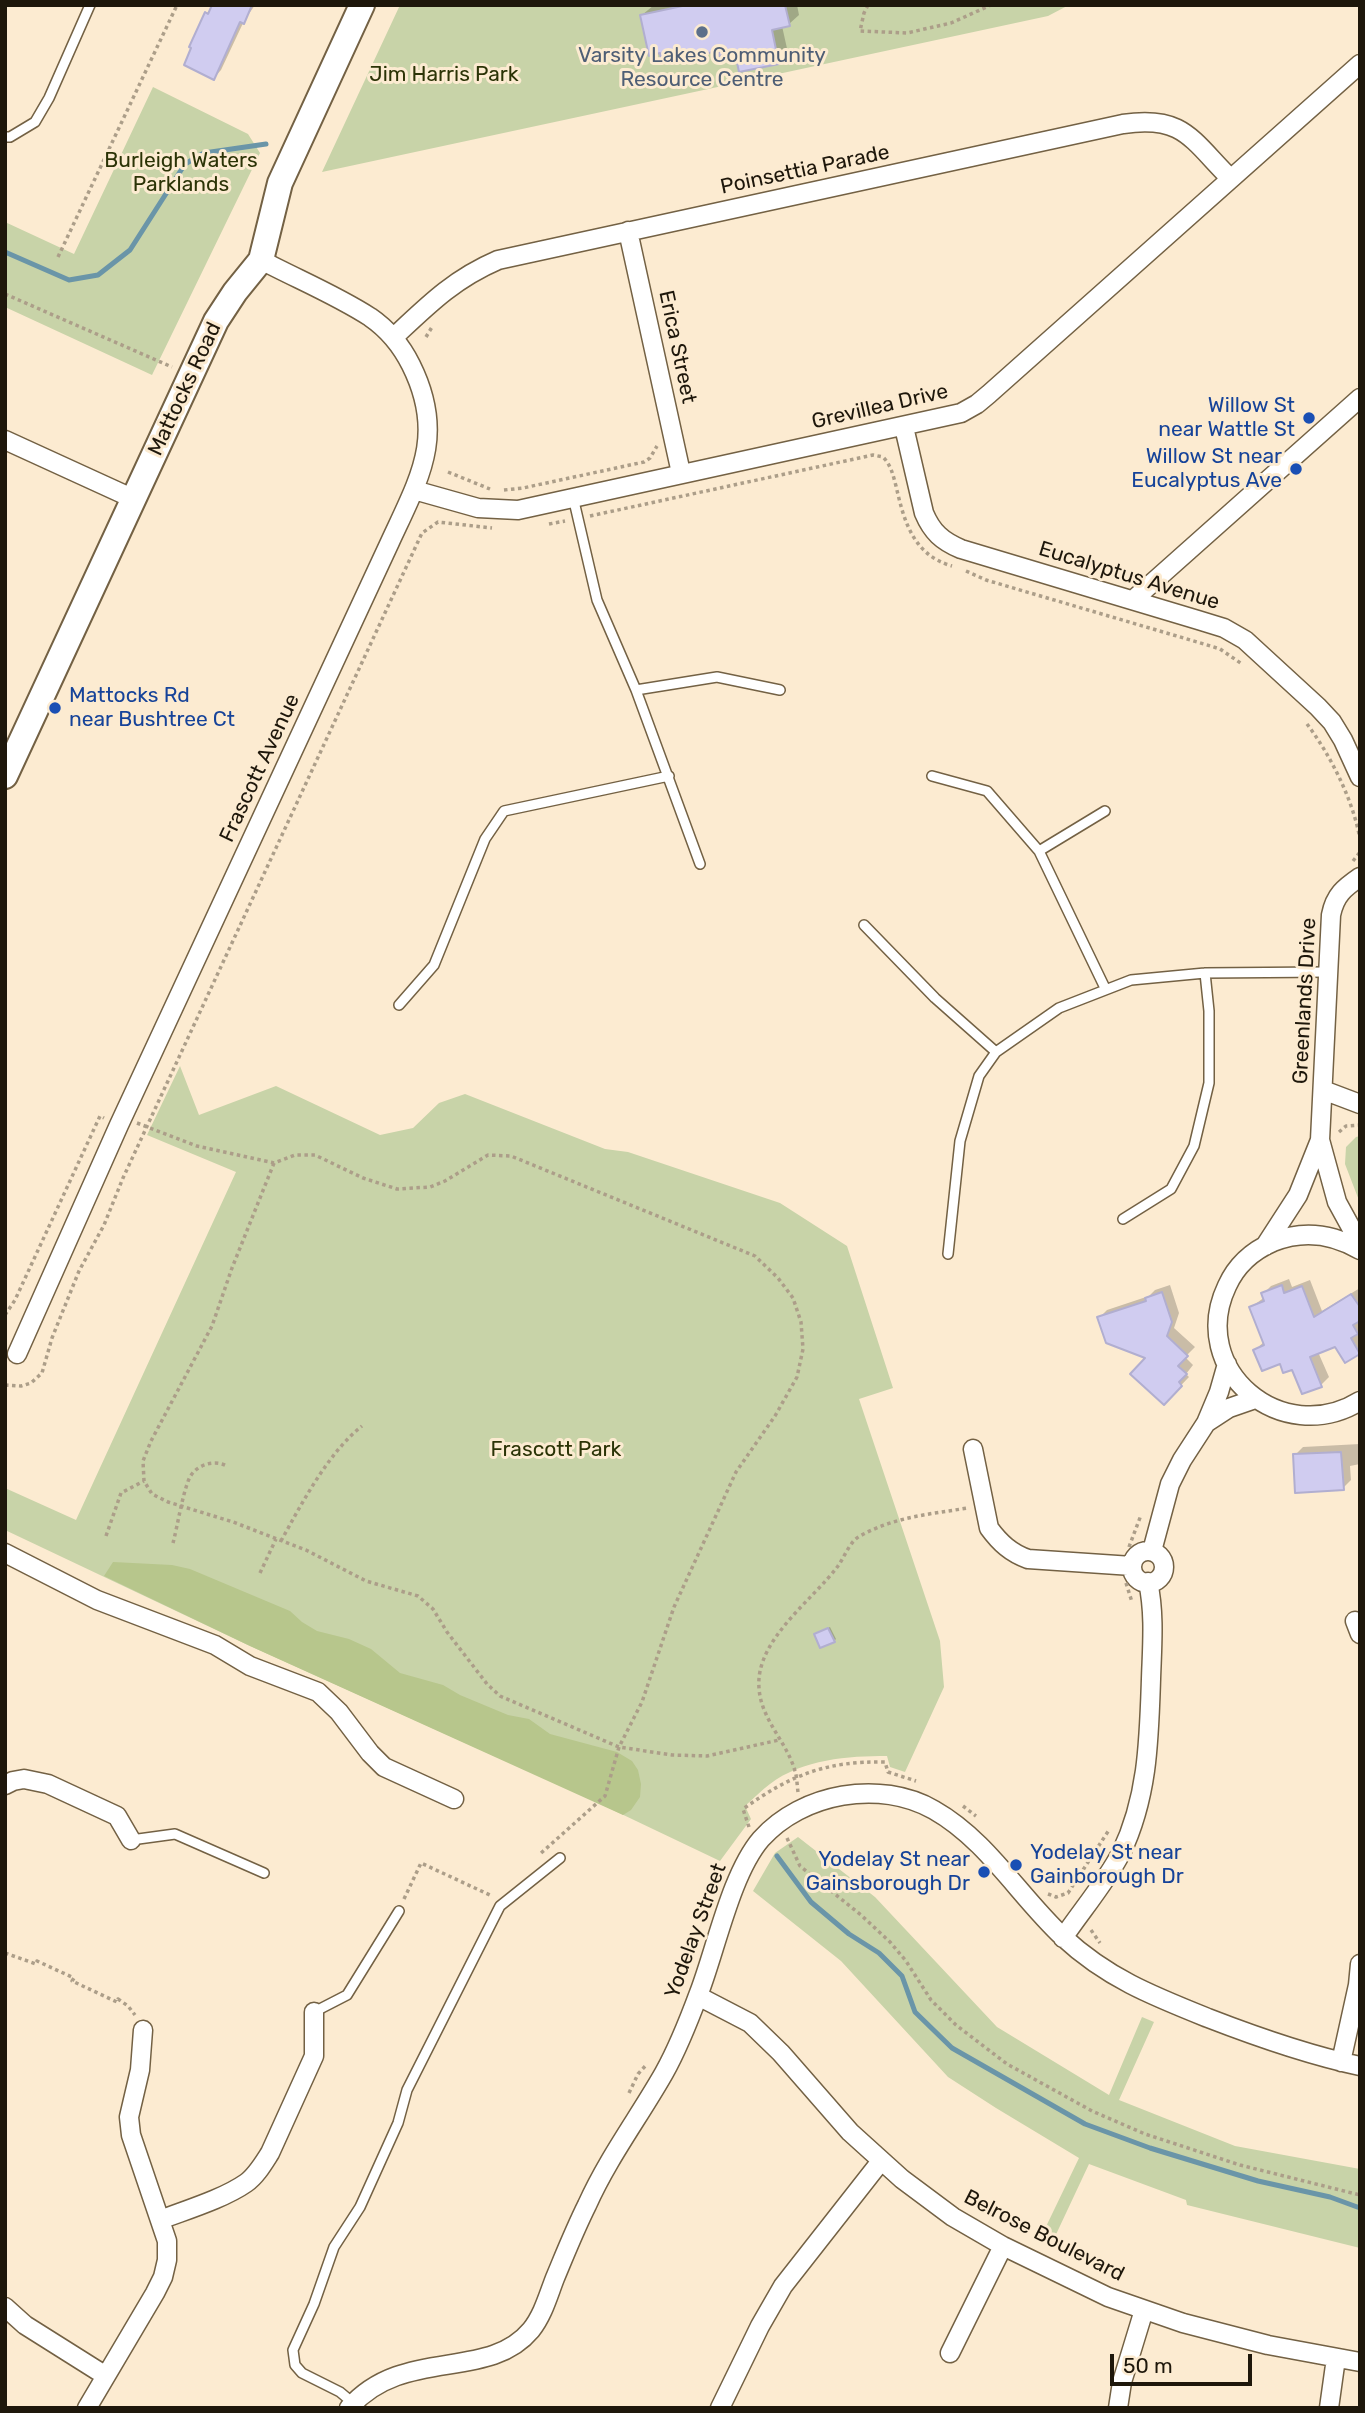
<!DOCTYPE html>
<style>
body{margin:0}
#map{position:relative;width:1365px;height:2413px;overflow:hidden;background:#fcebd1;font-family:Rubik,sans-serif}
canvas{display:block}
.frame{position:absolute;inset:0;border:7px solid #1e170b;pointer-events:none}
.scale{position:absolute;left:1110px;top:2354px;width:142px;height:32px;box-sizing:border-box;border:4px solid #1e170b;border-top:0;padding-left:9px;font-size:21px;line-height:24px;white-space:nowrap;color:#1e170b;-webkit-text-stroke:5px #fcebd1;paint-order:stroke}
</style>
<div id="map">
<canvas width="1365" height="2413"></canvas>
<div class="frame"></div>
<div class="scale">50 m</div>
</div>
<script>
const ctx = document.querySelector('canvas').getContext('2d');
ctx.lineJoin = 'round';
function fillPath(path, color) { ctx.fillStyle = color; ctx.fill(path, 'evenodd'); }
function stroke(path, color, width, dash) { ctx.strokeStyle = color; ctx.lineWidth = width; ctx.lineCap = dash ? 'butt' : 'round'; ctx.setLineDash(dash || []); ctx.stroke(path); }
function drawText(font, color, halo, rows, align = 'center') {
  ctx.font = font + ' Rubik,sans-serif'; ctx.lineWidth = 6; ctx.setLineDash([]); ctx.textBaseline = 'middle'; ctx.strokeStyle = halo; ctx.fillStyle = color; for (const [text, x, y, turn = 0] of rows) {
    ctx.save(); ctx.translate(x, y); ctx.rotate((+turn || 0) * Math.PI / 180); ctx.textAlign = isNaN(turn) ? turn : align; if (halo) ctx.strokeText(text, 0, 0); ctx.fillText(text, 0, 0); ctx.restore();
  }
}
fillPath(new Path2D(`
 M400,5H1069L1048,16L322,172Z
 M153,87L248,134L260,153L152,375L5,307V222L74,254Z
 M180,1066L199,1115L276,1086L380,1135L413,1128L439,1103L465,1094L605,1149L628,1152L780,1203L847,1246L893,1388L859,1399L940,1641L944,1687L905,1772L890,1767L887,1756C848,1756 803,1759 770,1784C762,1790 754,1798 745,1806L751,1819L720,1861L592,1800L250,1646L5,1530V1488L76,1520L236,1172L147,1135Z
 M1360,1136V1203L1345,1164L1346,1147L1356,1137Z
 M798,1837L875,1897L997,2027L1109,2095L1142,2017L1154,2022L1119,2100L1235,2146L1360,2169V2248L1187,2205L1186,2200L1089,2164L1052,2243L1041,2237L1079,2158L996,2108L948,2077L841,1961L753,1891L775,1853Z`), '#c8d3a8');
fillPath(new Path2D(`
 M113,1562L172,1565L190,1569L290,1611L302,1622L317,1631L349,1639L371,1649L400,1673L443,1685L460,1695L508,1715L529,1719L550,1734L617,1752L632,1761L638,1770L641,1784L640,1797L631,1810L623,1815L250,1646L104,1576Z`), '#b7c68c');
fillPath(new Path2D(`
 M214,5H255L244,21L221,70L214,78L207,13Z
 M654,5H797L799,15L789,24L782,26L788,53L778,62L736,51L720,49L661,51L642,15Z
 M1289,1279L1292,1287L1310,1280L1322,1311L1360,1288V1352L1346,1360L1336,1344L1318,1352L1329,1377L1321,1385L1293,1367L1255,1350L1265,1341L1251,1307L1265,1297L1263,1294L1271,1286Z
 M1170,1285L1179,1313L1174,1328L1195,1347L1185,1357L1193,1365L1186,1374L1189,1377L1164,1403L1148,1357L1099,1318L1107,1310L1149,1296L1155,1290Z
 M1360,1444V1464L1350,1466L1351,1480L1343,1488L1295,1455L1303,1447Z
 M830,1627L836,1639L834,1641L816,1634Z`), '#0003');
stroke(new Path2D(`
 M5,252L69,280L98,275L130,250L185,164L204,153L266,144
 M777,1856L811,1902L849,1934L879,1953L902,1976L915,2012L952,2048L1085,2124L1150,2148L1258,2181L1330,2197L1360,2208`), '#6a95a8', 5);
const building = new Path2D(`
 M212,5H252L244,24L240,22L214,80L184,65L191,48L189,47L205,12L208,14Z
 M687,5H785L790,26L772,30L779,64L739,72L735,53L719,56V51L661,62L660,53L649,56L640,15Z
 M1282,1285L1284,1293L1302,1286L1314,1317L1351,1294L1360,1307V1321L1353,1325L1358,1334L1351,1338L1360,1354L1345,1363L1335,1347L1310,1357L1322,1387L1302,1394L1292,1370L1283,1373L1280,1364L1262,1371L1253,1350L1264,1345L1249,1307L1264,1301L1261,1293Z
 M1162,1292L1172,1322L1167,1336L1188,1356L1178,1366L1187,1374L1179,1382L1182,1386L1164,1405L1130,1374L1145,1358L1106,1343L1097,1317L1146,1301L1145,1298Z
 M1341,1452L1344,1490L1295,1493L1293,1454Z
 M828,1628L835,1642L820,1648L814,1634Z`);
fillPath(building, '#d0ccf0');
stroke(building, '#b1aed0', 2);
const lane = new Path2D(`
 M5,137H10L35,122L49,98L90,5
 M573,497L597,600L636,690L700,864
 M636,690L717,677L780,690
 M932,776L987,791L1039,851L1105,988
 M1039,851L1105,811
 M864,925L935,998L996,1052
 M399,1005L434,965L485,839L504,811L669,776
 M1123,1219L1171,1189L1194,1146L1209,1083V1011L1205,973
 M948,1254L960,1141L979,1076L996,1052L1059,1008L1131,980L1205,973L1328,972
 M131,1840L175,1834L264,1873
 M314,2012L347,1995L399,1911
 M353,2403L340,2392L302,2373L295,2365L293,2350L314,2304L334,2247L360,2207L398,2123L407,2090L500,1906L560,1858`);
const street = new Path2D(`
 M628,231L681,473
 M394,337C429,304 454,279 498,260L1123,124C1183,115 1191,139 1230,178
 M904,427L924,513C932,532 942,541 961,549L1198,620L1224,628L1245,640L1318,707L1332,722L1343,740L1360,777
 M5,440L134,499
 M414,490L478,508L518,510L961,413L977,404L989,394L1360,64
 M1133,600L1360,398
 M1323,1090L1360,1104
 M1320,1140L1337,1202L1360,1244
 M1265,1246L1298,1195L1320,1140L1331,915C1335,895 1344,888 1360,877
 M1360,1250C1331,1233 1303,1230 1273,1242C1252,1251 1236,1266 1227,1286C1187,1370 1282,1449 1360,1401
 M17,1354L119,1125L390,542C420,477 446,435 411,365C401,345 389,330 370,317C336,295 297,279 261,260
 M1206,1423L1229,1408L1255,1399
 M973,1449L989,1528C1000,1543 1011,1553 1028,1559L1132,1566
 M1152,1551L1170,1484L1182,1460L1206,1423L1219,1392L1227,1364
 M1132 1567a16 16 0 1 1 32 0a16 16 0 1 1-32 0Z
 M5,1553L97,1600L215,1645L250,1666L318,1692L339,1712L370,1753L384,1767L454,1799
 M1355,1621L1360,1634
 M5,1785L13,1781L24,1779L48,1784L117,1816L131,1840
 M1063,1938C1082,1910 1106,1882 1121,1853C1148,1797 1149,1740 1151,1679C1152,1647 1155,1614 1148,1582
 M698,1996L750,2023L781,2053L850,2132L902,2179L953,2217L1003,2246L1108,2297L1183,2323L1268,2345L1360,2362
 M1341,2062L1358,1985L1360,1964
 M160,2220C186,2210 223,2199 246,2183C256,2176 263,2164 270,2153L314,2056V2012
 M5,2307L25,2325L106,2376
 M950,2353L1003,2246
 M87,2408L155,2293L163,2277L167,2260V2241L131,2135L129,2117L140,2070L143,2030
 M349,2408C403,2346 488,2382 531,2330C543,2315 548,2296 555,2278C565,2254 575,2229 587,2205C608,2158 639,2117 664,2073C678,2048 689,2020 699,1993C716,1949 731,1874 761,1839C802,1793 880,1779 934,1810C987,1840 1019,1896 1063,1937C1107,1978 1153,1996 1208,2018C1257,2037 1308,2055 1360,2066
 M720,2408L760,2326L783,2286L881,2161
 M1118,2408L1122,2382L1144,2310
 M1329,2408L1336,2358`);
const secondary = new Path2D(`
 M5,776L216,321L235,292L261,260L280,183L362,5`);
stroke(lane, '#736144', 12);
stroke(street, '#736144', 21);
stroke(secondary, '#736144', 28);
stroke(new Path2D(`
 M868,5L864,13L860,31L907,33L951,23L991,5
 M58,257L177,5
 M5,294L172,367
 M426,337L432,327
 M448,472L490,489
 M504,490L523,488L644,462L650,458L657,446
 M590,516L873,455L883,457C891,465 893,475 896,486C904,521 913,555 952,566
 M549,524L565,521
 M966,571L986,580L1204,644L1220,649L1242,664
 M1307,724C1331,756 1353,800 1360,839
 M1353,861L1360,852
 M137,1123L197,1146L274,1163L295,1155H315L363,1178L397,1189L430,1187L445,1181L488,1155L511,1156L755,1256L778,1278L793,1298L801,1322L803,1349L797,1377L775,1416L736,1472L674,1607L642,1702L619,1747L605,1796L540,1854
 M1339,1132L1346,1126L1360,1125
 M274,1163L232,1268L212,1326L151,1441L143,1461L144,1481L152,1494L168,1502L233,1522L306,1550L366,1581L418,1596L433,1609L447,1632L487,1684L500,1696L619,1747L672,1755L707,1756L779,1740
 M5,1315L15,1300L100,1116L104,1118
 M5,1385L21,1386L31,1383L42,1373L52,1338L79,1271L104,1225L123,1178L422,533L438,522L492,528
 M106,1536L121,1493L144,1481
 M281,1541C302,1503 328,1453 362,1426
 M173,1543C178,1524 182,1496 189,1479C195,1465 214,1459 227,1466
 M1129,1547L1141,1515
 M260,1573L276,1539
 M1126,1583L1132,1602
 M798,1792C797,1785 797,1777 795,1771C787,1742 761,1720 759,1688C755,1640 813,1600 838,1566C845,1556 850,1541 860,1536C894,1517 930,1514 968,1508
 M963,1806L976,1816
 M749,1827L743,1809C791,1775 825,1761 885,1762L888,1772L916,1781
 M787,1838L800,1866L861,1915L890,1942L906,1961L931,2000L956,2025L1007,2064L1092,2111L1145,2134L1240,2165L1360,2195
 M1048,1894L1056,1897L1068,1893L1109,1830
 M404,1899L421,1863L492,1896
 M1091,1930L1100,1943
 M5,1953L36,1964L37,1961L74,1978L72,1981L117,2002L118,1999L128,2006L135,2015
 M629,2093L638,2074L647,2064`), '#ac9e89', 3.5, [3.5, 3.5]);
stroke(lane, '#fff', 9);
stroke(street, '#fff', 18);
stroke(secondary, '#fff', 24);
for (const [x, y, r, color] of [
 [702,32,7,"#5c6f8a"],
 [1309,418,7,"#1a4fb4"],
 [1296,469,7,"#1a4fb4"],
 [55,708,7,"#1a4fb4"],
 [1016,1865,7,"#1a4fb4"],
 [984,1872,7,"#1a4fb4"]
]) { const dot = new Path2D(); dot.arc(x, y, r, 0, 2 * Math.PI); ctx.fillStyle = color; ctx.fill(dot); stroke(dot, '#fcebd1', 2.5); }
drawText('21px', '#4e5e75', '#fcebd1', [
 ["Varsity Lakes Community",702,56],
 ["Resource Centre",702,80]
]);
drawText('21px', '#2b3306', '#fcebd1', [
 ["Jim Harris Park",444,75],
 ["Burleigh Waters",181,161],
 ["Parklands",181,185],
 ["Frascott Park",556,1450]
]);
drawText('21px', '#1e170b', '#fcebd1', [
 ["Poinsettia Parade",805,170,-12],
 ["Erica Street",677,347,78],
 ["Mattocks Road",185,389,-65],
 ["Grevillea Drive",880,407,-13],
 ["Eucalyptus Avenue",1129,576,17],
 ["Frascott Avenue",260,768,-65],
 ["Greenlands Drive",1305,1001,-87],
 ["Yodelay Street",696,1931,-70],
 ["Belrose Boulevard",1044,2236,27]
]);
drawText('21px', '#164399', '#fcebd1', [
 ["Willow St",1295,406],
 ["near Wattle St",1295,430],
 ["Willow St near",1282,457],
 ["Eucalyptus Ave",1282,481],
 ["Mattocks Rd",69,696,"left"],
 ["near Bushtree Ct",69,720,"left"],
 ["Yodelay St near",1030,1853,"left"],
 ["Gainborough Dr",1030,1877,"left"],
 ["Yodelay St near",970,1860],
 ["Gainsborough Dr",970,1884]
], 'right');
</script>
